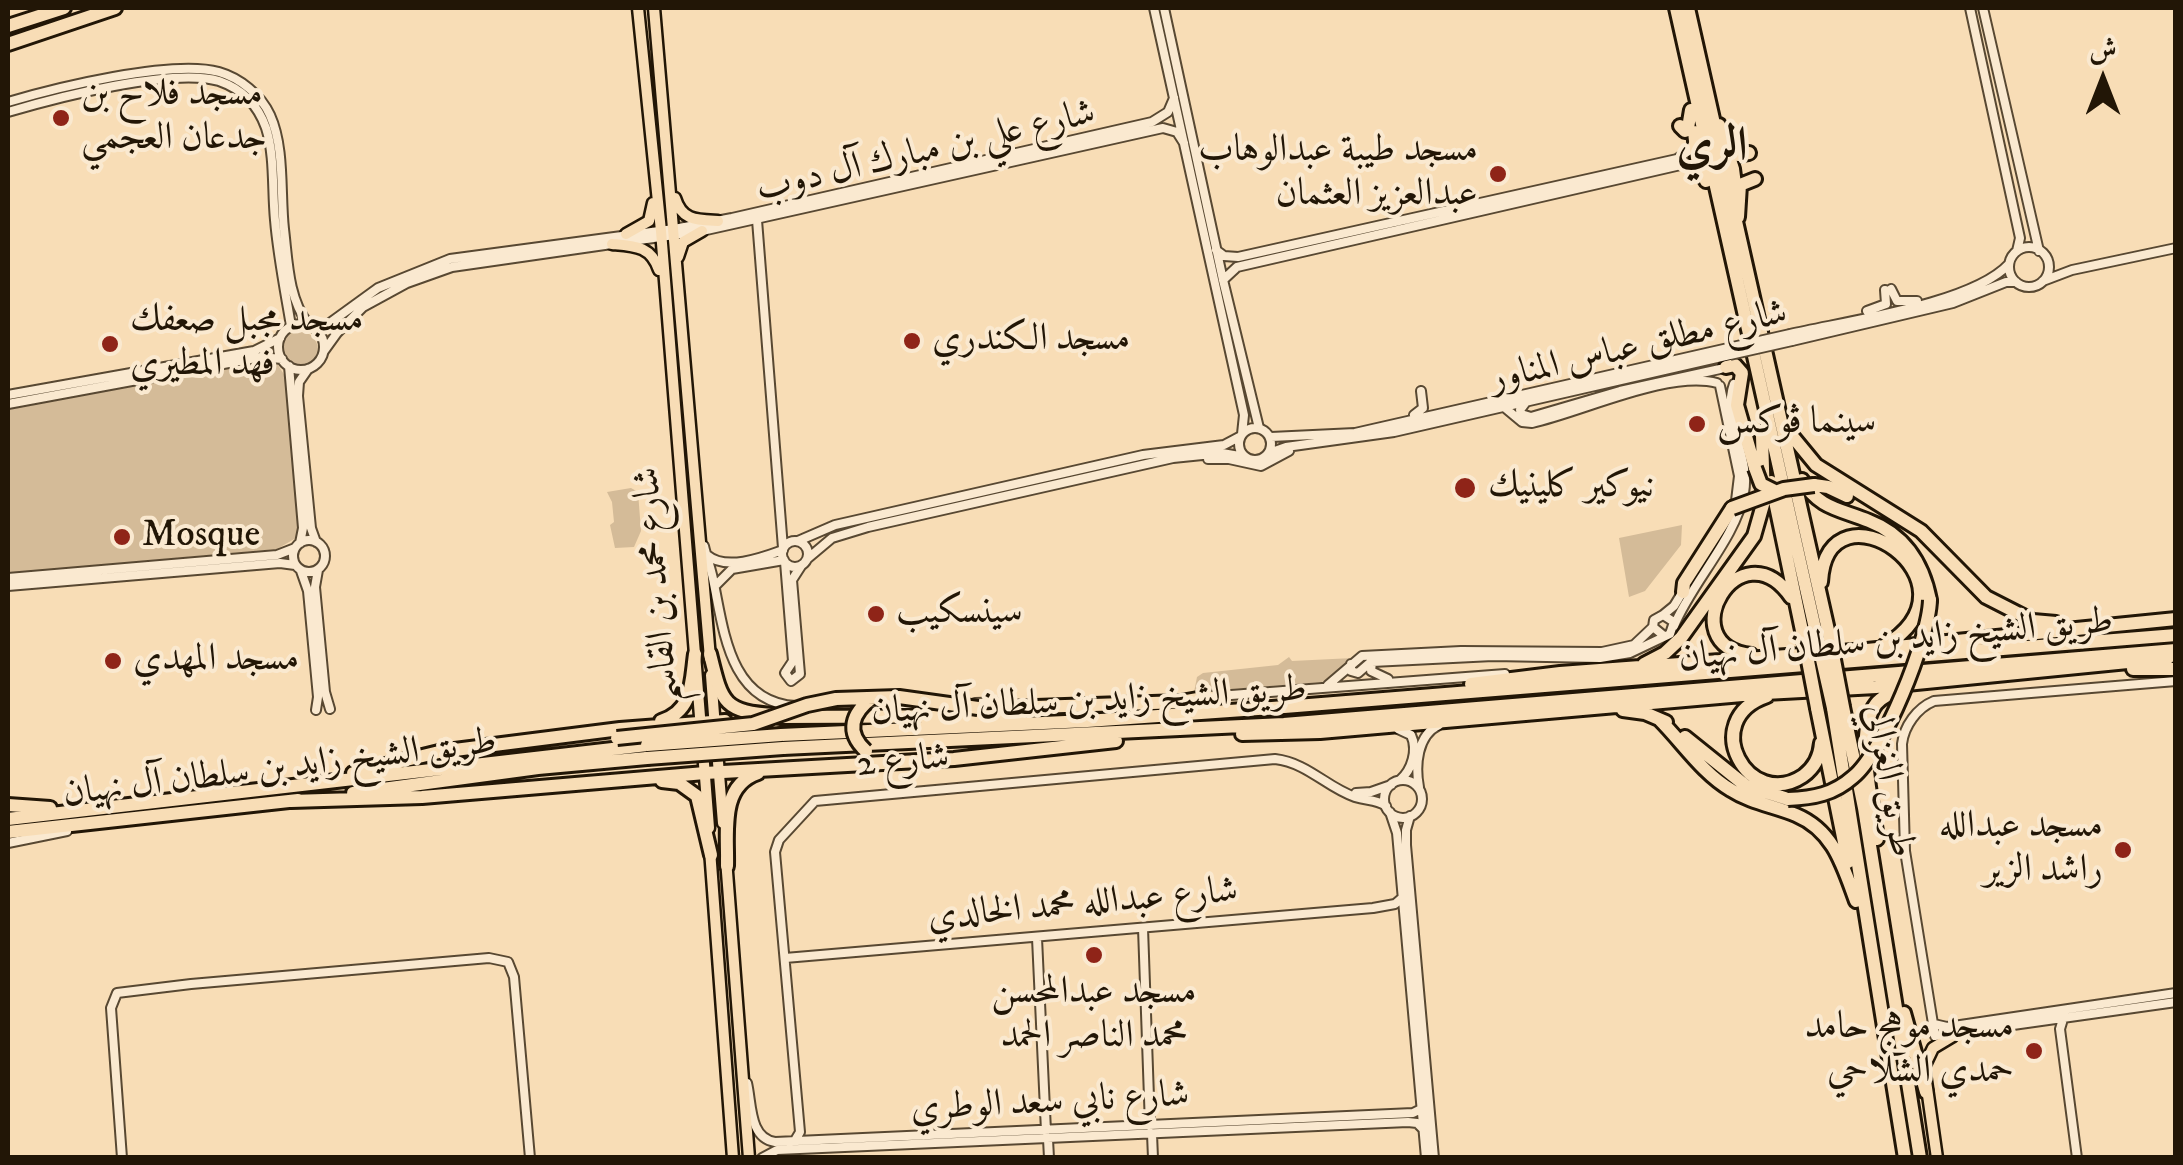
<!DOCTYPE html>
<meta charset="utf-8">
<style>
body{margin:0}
#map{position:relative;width:2183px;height:1165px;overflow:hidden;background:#f8ddb6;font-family:"IM FELL DW Pica",Amiri,serif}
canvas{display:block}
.frame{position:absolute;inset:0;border:10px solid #221606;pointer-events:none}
.north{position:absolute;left:2053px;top:30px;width:100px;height:100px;-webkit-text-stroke:8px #fae9d0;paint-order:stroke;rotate:0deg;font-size:28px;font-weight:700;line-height:40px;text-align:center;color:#221606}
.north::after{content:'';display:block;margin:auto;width:35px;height:45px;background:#221606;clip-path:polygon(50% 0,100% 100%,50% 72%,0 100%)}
</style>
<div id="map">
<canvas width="2183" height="1165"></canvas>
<div class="frame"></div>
<div class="north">ش</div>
</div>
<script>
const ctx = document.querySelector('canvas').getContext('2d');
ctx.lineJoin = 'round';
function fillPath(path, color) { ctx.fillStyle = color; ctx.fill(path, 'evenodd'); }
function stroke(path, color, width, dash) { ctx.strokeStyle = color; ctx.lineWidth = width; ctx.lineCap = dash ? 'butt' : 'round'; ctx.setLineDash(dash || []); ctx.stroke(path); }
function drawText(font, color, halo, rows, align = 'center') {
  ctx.font = font + ' "IM FELL DW Pica",Amiri,serif'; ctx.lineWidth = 8; ctx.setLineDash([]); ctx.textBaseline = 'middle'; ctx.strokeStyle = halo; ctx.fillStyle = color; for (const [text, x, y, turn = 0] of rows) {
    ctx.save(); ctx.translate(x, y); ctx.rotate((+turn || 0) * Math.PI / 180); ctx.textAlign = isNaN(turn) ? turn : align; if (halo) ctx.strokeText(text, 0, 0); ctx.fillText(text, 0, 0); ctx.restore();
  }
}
fillPath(new Path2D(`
 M280 350a19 19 0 1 1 38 0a19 19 0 1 1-38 0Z
 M266,359L276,362L285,376L298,525L296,538L277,549L8,573V408Z
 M631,488L638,492L641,531L634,547L615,548L610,525L614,522L612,502L607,492Z
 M1682,525L1681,545L1645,591L1629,597L1619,538Z
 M1289,657L1292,661L1353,658L1332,679L1322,682L1194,692L1197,677L1203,673L1278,665Z`), '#d4bb98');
const minor = new Path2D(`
 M1154,8L1244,415L1242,434
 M1164,8L1223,280L1259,428
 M1970,8L2020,238L2017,251
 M1983,8L2039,251
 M8,102C55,88 172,59 219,72C240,78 261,95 270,115C285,148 280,193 284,229C288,262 288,297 308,324
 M8,112C55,98 173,67 219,81C242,89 258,105 266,128C275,156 272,190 275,220C278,256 285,290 291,326
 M757,220L783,548
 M2009 267a20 20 0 1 1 40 0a20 20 0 1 1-40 0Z
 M1216,250L1224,256L1238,257L1677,159L1690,150L1694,141
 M1223,280L1237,267L1685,164L1700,168
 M2043,281L2072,270L2176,248
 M1891,289L1897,301H1917
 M1867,311L1886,304L1885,290
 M278 347a23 23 0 1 1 46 0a23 23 0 1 1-46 0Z
 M316,328L327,325L378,288L450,259L674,229L732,218L1152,122L1168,112L1174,98
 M1790,334C1846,321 1972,304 2009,264
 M1792,341L1953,303L2006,282H2016
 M324,351L337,333L363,307L407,283L452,267L702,231L1163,128L1177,132L1184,143
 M289,366L303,528L300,543
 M308,369L299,382L298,396L311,528L316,542
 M1720,386L1739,476L1735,509
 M8,395L254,351L280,338
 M1526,402L1520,410L1521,414L1531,417L1620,391L1720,369
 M8,404L261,357L282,359
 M1504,407L1522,422L1532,423C1582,412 1669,370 1717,383
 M1414,415L1423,408L1421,391
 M1239 444a16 16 0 1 1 32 0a16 16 0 1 1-32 0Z
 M1271,437L1355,433L1728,348
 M1269,453L1286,447L1394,432L1730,355
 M1208,459H1229L1261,466L1289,451
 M293 556a16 16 0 1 1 32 0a16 16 0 1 1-32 0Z
 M798,541L835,525L1143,455L1224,445L1241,436
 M782 554a13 13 0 1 1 26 0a13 13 0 1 1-26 0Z
 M704,546C707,559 712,571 714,584C724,633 731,703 796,706
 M707,555C726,571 761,558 783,550
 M807,559L832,538L868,527L1173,458L1222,453L1245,457
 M785,562L793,661L785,673L791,681L800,674L792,580L801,566
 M318,570L315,587L325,692L330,709
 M301,571L308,591L318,697L316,710
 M8,578L277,555L295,548
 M8,586L280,563L295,565
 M715,586L732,569L784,560
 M1663,615L1674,606L1685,588
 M1674,626C1692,582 1736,538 1744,493C1751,456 1721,419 1734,384
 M1351,664V671L1358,673L1373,660
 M1388,679L1371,671L1372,662L1493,656L1600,658L1630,653L1670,634L1674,622L1663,615L1654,620L1653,627L1664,636
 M2176,681L1934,701C1917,708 1904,726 1902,744L1905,851L1935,1036L2176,1002
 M1328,685L1362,656L1461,651L1602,652L1634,645L1653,627
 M1205,697L1505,674
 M975,703L1011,702
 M865,704H911
 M1398,729L1411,735C1418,750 1412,770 1400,780
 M1384 799a19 19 0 1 1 38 0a19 19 0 1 1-38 0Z
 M1419,787C1415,766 1417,735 1439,725
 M1356,793L1371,792L1391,785
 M1390,812L1397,833L1426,1158
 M1410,816L1406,830V845L1434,1158
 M8,843L67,831
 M1143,928L1150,1126
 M1037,938L1046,1131
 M785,958L1373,908L1395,904L1402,898
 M2063,1019L2060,1029L2077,1158
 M1934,1024L1947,1027L2176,993
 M747,1083C752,1104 749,1138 775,1142L1413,1113L1421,1109
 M1152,1134L1153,1158
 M1048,1139L1049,1158
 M794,1142L800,1132L775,852L779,840L815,801L1275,759C1308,763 1326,787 1355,797C1367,801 1376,799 1386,806
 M122,1158L111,1008L117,993L191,984L489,958L508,962L514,977L530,1158
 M762,1158L777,1150L1408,1122L1417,1123L1424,1130`);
const major = new Path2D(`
 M638,8L661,231L701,729
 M654,8L710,658
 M675,198C682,221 697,220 718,221
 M626,234L649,221L653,203
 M612,244C635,246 651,246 659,270
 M678,257L683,242L702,231
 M711,675L715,728
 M717,750L723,823
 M703,751L709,828
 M710,850L733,1158
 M726,859L749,1158
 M1937,1158L1924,1067L1933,1048L1953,1036`);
const highway = new Path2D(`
 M1676,8L1818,642
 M1688,8L1830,639
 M8,26L64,8
 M8,44L115,8
 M1719,125L1731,152L1738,155L1749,153
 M1680,126L1685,131L1688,128L1691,110
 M1694,132L1697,158L1706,181
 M1727,151L1733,169L1737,200
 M1738,217L1740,185L1755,179
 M1726,367L1735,365L1742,373L1737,405L1755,468
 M1783,425L1816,465L1921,531L1986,597L2033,621L2056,623
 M1802,480C1819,509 1840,509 1869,521C1905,535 1923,564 1930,600
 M1771,482L1805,645
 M1814,485L1828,487L1847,496
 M1821,582C1827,474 1991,582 1884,646
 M1683,592L1684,583L1732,508
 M710,654C722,703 723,712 776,715
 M1751,655C1669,645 1740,524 1791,597
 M1644,664L1665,653L1681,638L1754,536L1764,501L1762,436
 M2133,669H2176
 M1471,684L1560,673L1867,650L2176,619
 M1767,696C1697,720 1749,812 1803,776C1814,768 1820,757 1821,743
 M1843,707L1864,808L1920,1158
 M1007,708L1181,702L1209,697
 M1817,708L1848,862
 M1833,708L1905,1158
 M1623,710L1645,713L1666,722
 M780,717L1020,716
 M1659,719C1683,743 1702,773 1731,790C1751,803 1775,806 1796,815C1834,831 1843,866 1856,901
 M661,721C693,711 691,683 695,654
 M1242,734L1320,732L1765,693L1876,687L2168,658
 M781,735L1087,721L1272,708L2176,635
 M1685,737L1746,786L1788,799
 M783,748L1284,724L2176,650
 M353,773L439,752L620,729L725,721
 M662,781L679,783L697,796L711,855
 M353,793L538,768L647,758
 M291,801L422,797L705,773L954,759L1116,741
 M8,805L50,808
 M8,819L647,745
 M8,832L298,800
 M1877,839C1873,804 1854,732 1876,704C1883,695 1894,693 1904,689
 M727,866C728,833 719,786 758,773
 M1904,1013L1926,1092`);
stroke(minor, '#584832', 12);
stroke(major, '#221606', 15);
stroke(highway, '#221606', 18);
stroke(minor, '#fae9d0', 8);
stroke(major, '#f8ddb6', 10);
stroke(highway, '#f8ddb6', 12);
const minorBridge = new Path2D(`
 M1728,348L1790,334
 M1730,355L1792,341`);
const highwayBridge = new Path2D(`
 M1755,468L1761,484L1775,491
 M1732,508L1784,489L1814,485
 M1830,639L1843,707
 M1818,642L1833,708
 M1805,645L1817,708
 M617,738L753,724L807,705L836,699L899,697L978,708
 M647,745L781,735
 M866,751C845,732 852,713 872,698
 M647,758L783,748
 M1788,799C1814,798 1834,794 1853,777C1883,753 1929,639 1930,600`);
stroke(minorBridge, '#584832', 12, []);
stroke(highwayBridge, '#221606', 18, []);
stroke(minorBridge, '#fae9d0', 8);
stroke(highwayBridge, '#f8ddb6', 12);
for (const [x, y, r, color] of [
 [61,118,10,"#8f2418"],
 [1498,174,10,"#8f2418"],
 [912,341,10,"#8f2418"],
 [110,344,10,"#8f2418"],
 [1697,424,10,"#8f2418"],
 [1465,488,12,"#8f2418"],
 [122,537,10,"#8f2418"],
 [876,614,10,"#8f2418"],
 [113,661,10,"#8f2418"],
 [2123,850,10,"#8f2418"],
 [1094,955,10,"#8f2418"],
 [2034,1051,10,"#8f2418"]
]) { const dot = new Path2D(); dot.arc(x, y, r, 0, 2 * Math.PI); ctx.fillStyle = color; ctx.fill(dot); stroke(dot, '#fae9d0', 4); }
drawText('38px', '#221606', '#fae9d0', [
 ["مسجد فلاح بن",81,96],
 ["جدعان العجمي",81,140],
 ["مسجد طيبة عبدالوهاب",1478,152,"right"],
 ["عبدالعزيز العثمان",1478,196,"right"],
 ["مسجد مجبل صعفك",130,322],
 ["فهد المطيري",130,366],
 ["مسجد الكندري",932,341],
 ["سينما ڤوكس",1717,424],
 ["نيوكير كلينيك",1488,488],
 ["Mosque",142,537],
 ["سينسكيب",896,614],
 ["مسجد المهدي",133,661],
 ["مسجد عبدالله",2103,828,"right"],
 ["راشد الزير",2103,872,"right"],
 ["مسجد عبدالمحسن",1094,994,"center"],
 ["محمد الناصر الحمد",1094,1038,"center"],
 ["مسجد موهج حامد",2014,1029,"right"],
 ["حمدي الشلاحي",2014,1073,"right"]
], 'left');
drawText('38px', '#221606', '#fae9d0', [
 ["شارع علي بن مبارك آل دوب",926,153,-13],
 ["شارع مطلق عباس المناور",1639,348,-13],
 ["شارع محمد بن القاسم",659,585,-95],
 ["طريق الشيخ زايد بن سلطان آل نهيان",1896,642,-5],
 ["طريق الشيخ زايد بن سلطان آل نهيان",1089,703,-3],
 ["شارع 2",903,763,-5],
 ["طريق الشيخ زايد بن سلطان آل نهيان",280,770,-7],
 ["طريق الغزالي",1887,781,80],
 ["شارع عبدالله محمد الخالدي",1083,906,-5],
 ["شارع نابي سعد الوطري",1050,1104,-3]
]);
drawText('bold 48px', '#221606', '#fae9d0', [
 ["الري",1712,150]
]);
</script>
